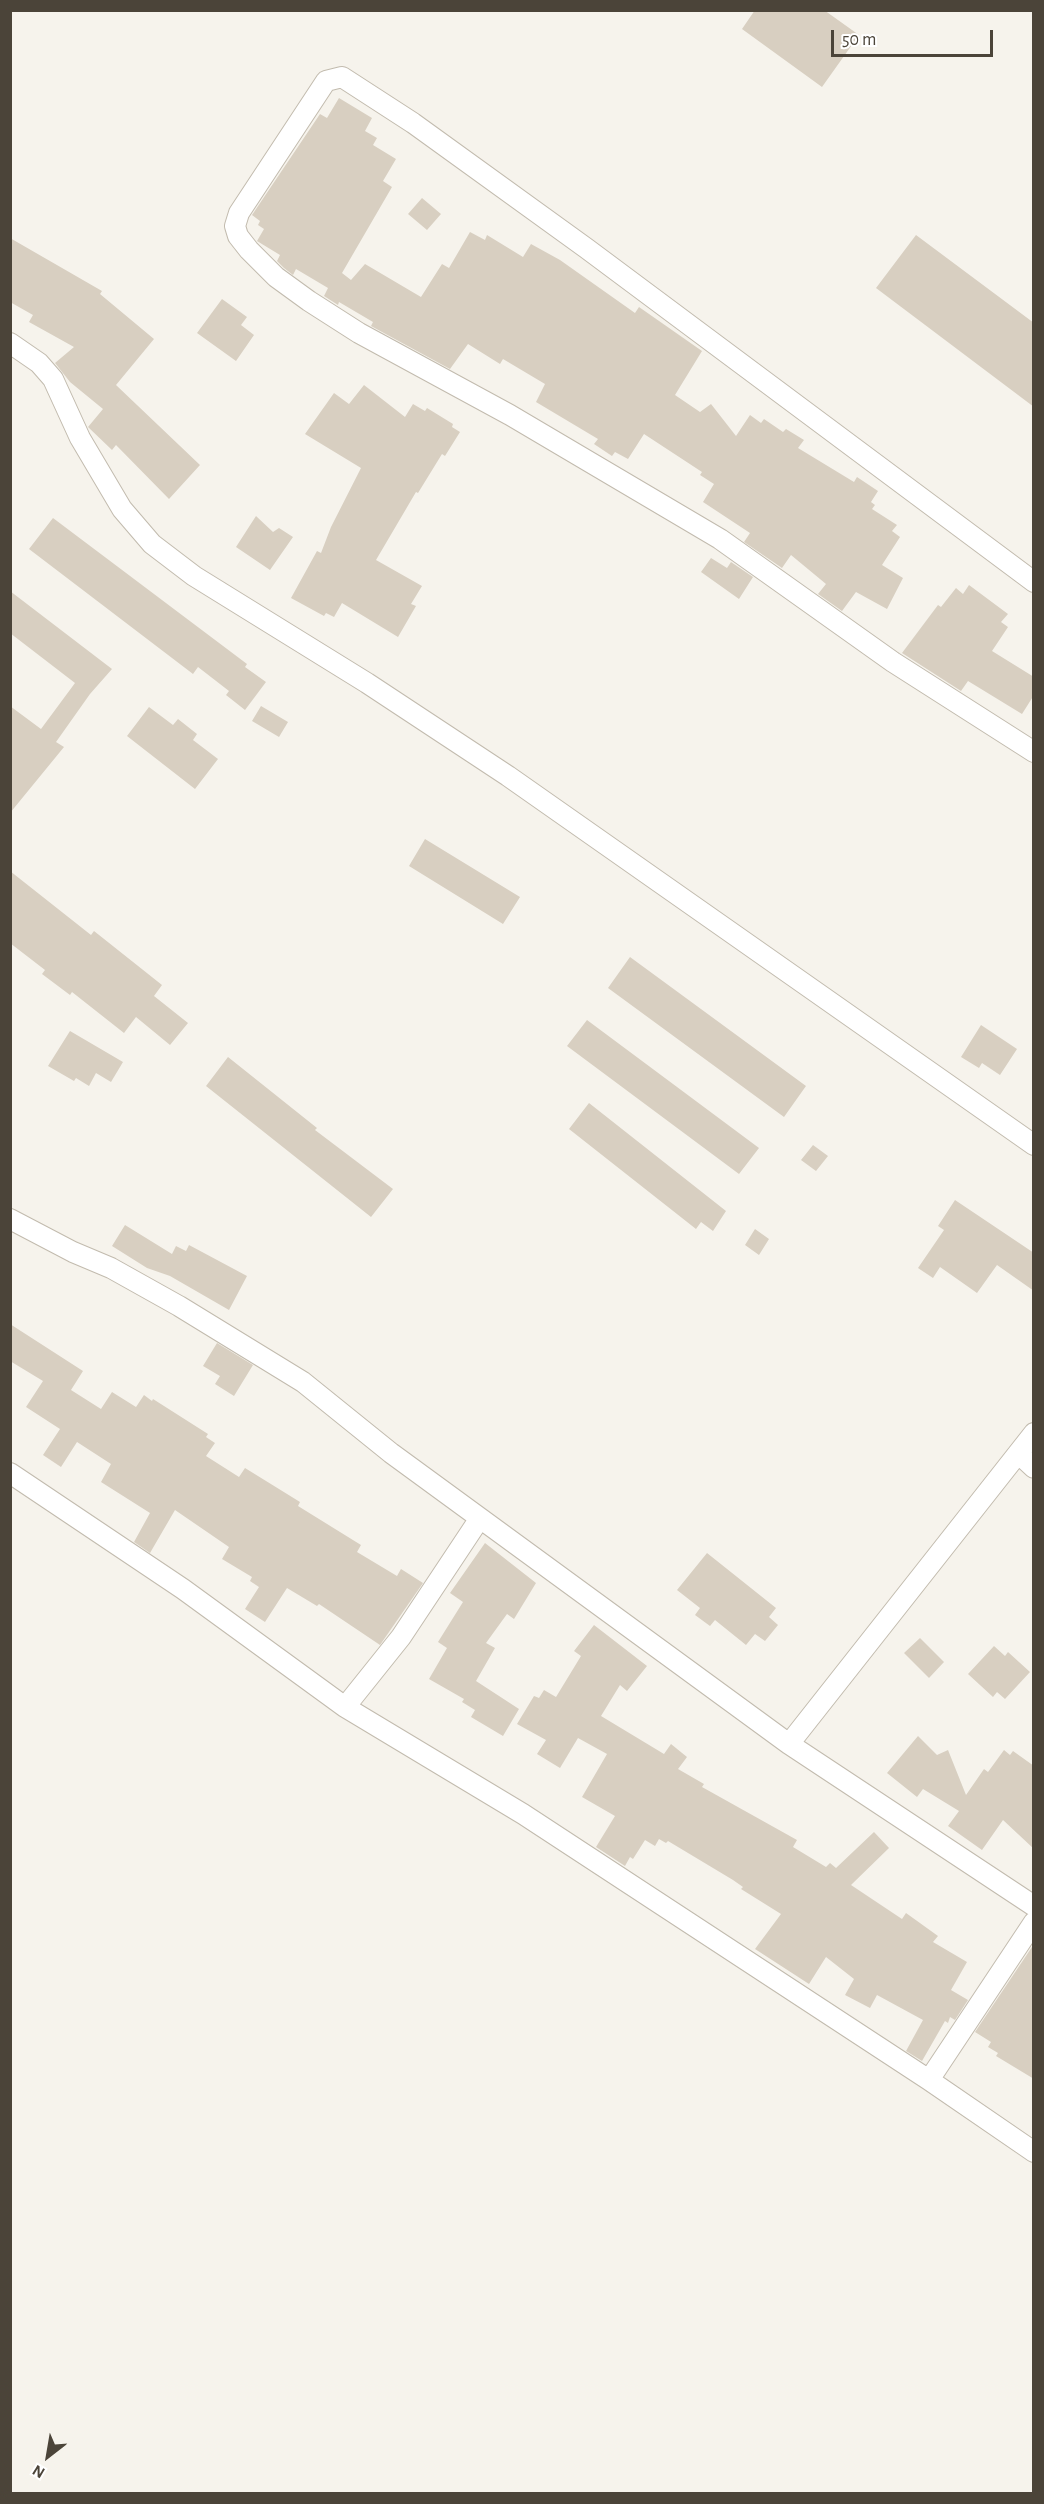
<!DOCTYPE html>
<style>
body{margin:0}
#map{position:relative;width:1044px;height:2504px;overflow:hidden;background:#f6f3ec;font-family:"Alegreya Sans",sans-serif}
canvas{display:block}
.frame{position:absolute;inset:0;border:12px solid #4b4439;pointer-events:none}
.north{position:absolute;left:18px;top:2426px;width:60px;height:60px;-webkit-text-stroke:4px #fff;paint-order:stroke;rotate:211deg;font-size:16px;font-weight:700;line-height:24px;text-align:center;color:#4b4439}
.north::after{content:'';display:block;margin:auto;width:21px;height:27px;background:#4b4439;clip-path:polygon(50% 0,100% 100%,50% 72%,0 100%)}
.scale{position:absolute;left:831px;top:30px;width:162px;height:27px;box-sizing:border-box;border:3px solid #4b4439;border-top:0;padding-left:8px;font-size:18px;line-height:21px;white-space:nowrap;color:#4b4439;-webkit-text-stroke:4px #fff;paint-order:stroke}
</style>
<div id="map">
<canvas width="1044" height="2504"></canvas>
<div class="frame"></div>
<div class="north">N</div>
<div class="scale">50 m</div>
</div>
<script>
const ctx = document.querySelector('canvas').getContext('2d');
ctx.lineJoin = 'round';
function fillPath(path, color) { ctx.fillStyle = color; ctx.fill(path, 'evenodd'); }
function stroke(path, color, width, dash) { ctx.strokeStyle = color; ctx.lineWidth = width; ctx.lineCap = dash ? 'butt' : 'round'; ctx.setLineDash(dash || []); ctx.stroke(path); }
fillPath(new Path2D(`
 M755,10H824L859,35L822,87L742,29Z
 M339,98L372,118L365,131L377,138L373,145L396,159L383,181L392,187L342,273L351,280L365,264L421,297L442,264L449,268L470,232L485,240L487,235L523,257L531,244L560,260L635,313L639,307L702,351L675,395L700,412L711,404L736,436L750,415L761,423L764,419L783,432L786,429L804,440L798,448L854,482L857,477L878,491L871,502L875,505L872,509L897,525L892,531L900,537L882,565L903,578L887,609L856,592L842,611L818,594L826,584L791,555L782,568L744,542L750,533L703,502L714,484L700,475L702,472L644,434L628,459L615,452L612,456L594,444L598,439L536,402L545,384L503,359L500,364L468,344L450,369L371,326L373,322L339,302L338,305L324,296L328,288L296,269L293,275L284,268L277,261L280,255L257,241L264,229L258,225L260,221L252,215L320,114L327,118Z
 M422,198L441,214L427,230L408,214Z
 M916,235L1034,323V407L876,288Z
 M10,238L102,291L100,294L154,339L116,385L200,465L169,499L116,445L112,450L88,427L103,409L70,382L55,363L74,347L29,322L33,315L10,302Z
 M222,299L247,317L241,325L254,335L236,361L197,333Z
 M364,385L405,417L413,404L425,411L427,408L453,424L452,427L460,432L445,456L442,454L418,493L416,492L376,560L422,586L411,604L416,606L398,637L342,603L334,617L326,613L324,616L291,598L317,551L321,553L331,527L361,468L305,434L334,393L349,404Z
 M256,516L273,532L279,528L293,537L270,570L236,547Z
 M53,518L247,664L245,667L266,682L245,710L226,695L229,691L198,667L193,674L29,549Z
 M711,558L727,568L731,562L753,577L739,599L701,572Z
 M969,585L1008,614L1001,622L1008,627L992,651L1034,677V695L1022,714L968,681L961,691L902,653L938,605L941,607L956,588L963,594Z
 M10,591L112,669L90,694L56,742L64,747L10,813V706L41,729L75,683L10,633Z
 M261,706L288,722L279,737L252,721Z
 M149,707L173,725L178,719L197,734L193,740L218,759L195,789L127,736Z
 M425,839L520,897L503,924L409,866Z
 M10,871L91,935L94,931L162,985L154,996L188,1023L170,1045L136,1017L124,1033L72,992L70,995L42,974L45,970L10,943Z
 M630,957L806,1086L784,1117L608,988Z
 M587,1020L759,1148L739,1174L567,1046Z
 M981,1025L1017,1049L1000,1075L982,1063L979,1068L961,1057Z
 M70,1031L123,1062L111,1082L96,1073L89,1086L76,1078L74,1081L48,1066Z
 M228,1057L317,1128L315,1130L393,1189L371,1217L206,1086Z
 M589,1103L726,1211L713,1231L701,1222L696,1229L569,1129Z
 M813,1145L828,1156L816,1171L801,1160Z
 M955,1200L1034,1253V1291L997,1265L977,1293L940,1267L933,1278L918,1268L944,1230L938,1226Z
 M125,1225L172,1254L176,1246L186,1251L189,1245L247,1276L229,1310L170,1276L147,1268L112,1246Z
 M755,1229L769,1239L759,1255L745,1245Z
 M10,1324L83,1371L71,1390L101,1409L112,1392L136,1407L144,1395L152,1401L153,1399L208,1434L206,1437L215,1443L206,1456L239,1477L245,1468L300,1502L298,1506L361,1545L357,1552L397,1576L401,1569L423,1583L380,1645L319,1604L317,1606L287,1588L265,1622L245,1609L259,1587L250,1581L252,1577L222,1559L229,1547L175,1510L150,1553L134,1542L150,1513L101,1482L111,1464L77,1442L61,1467L43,1455L60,1429L26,1407L43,1381L10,1361Z
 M217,1343L253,1365L234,1396L215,1384L220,1376L203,1366Z
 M485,1543L536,1583L514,1619L507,1614L486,1643L495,1648L476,1681L519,1709L503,1736L471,1717L475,1710L462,1702L464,1699L429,1679L447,1648L438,1642L463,1602L450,1593Z
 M707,1553L776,1608L769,1617L778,1625L765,1641L755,1634L746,1645L715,1620L710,1626L695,1615L700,1608L677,1590Z
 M594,1625L647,1666L627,1691L620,1685L601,1716L664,1754L671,1744L687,1757L678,1769L704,1784L702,1787L797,1840L793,1847L826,1867L830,1863L836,1868L874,1832L889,1848L851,1885L902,1919L906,1913L938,1936L933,1942L967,1962L951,1990L968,2000L955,2020L950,2017L948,2023L945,2021L922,2061L906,2051L923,2020L877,1995L870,2008L845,1995L854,1979L826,1957L809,1984L755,1949L781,1914L741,1889L743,1887L733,1880L668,1841L666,1843L659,1839L655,1846L645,1840L633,1859L630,1857L625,1866L596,1847L615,1816L582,1797L607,1754L578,1738L560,1768L537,1754L546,1740L517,1724L534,1696L539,1698L544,1690L556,1697L581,1656L574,1651Z
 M920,1638L944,1662L929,1678L904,1653Z
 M994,1646L1005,1656L1008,1652L1030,1672L1005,1699L997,1692L993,1697L968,1674Z
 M918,1736L937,1755L948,1750L966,1795L984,1769L988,1772L1004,1750L1010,1755L1013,1751L1034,1766V1849L1003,1820L982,1850L948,1826L959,1811L923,1789L917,1797L887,1773Z
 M1034,1944V2079L996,2056L998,2053L988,2047L991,2042L975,2032Z`), '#d8cfc1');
const minor = new Path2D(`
 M10,343L39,363L53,379L80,438L122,509L152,544L194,576L367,683L508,776L1034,1145
 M1034,582L586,248L413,123L342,77L326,81L239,213L235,226L238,236L249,250L276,277L309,301L359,333L510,415L720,539L893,662L1034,752
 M10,1219L73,1252L111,1268L179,1306L303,1382L391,1453L789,1744L1034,1906
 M1019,1454L1034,1468
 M10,1473L183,1589L345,1707L523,1814L929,2080L1034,2152
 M345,1707L401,1637L480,1518
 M789,1744L1034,1433
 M929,2080L1034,1922`);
stroke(minor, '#c2bbae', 22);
stroke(minor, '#fff', 20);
</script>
